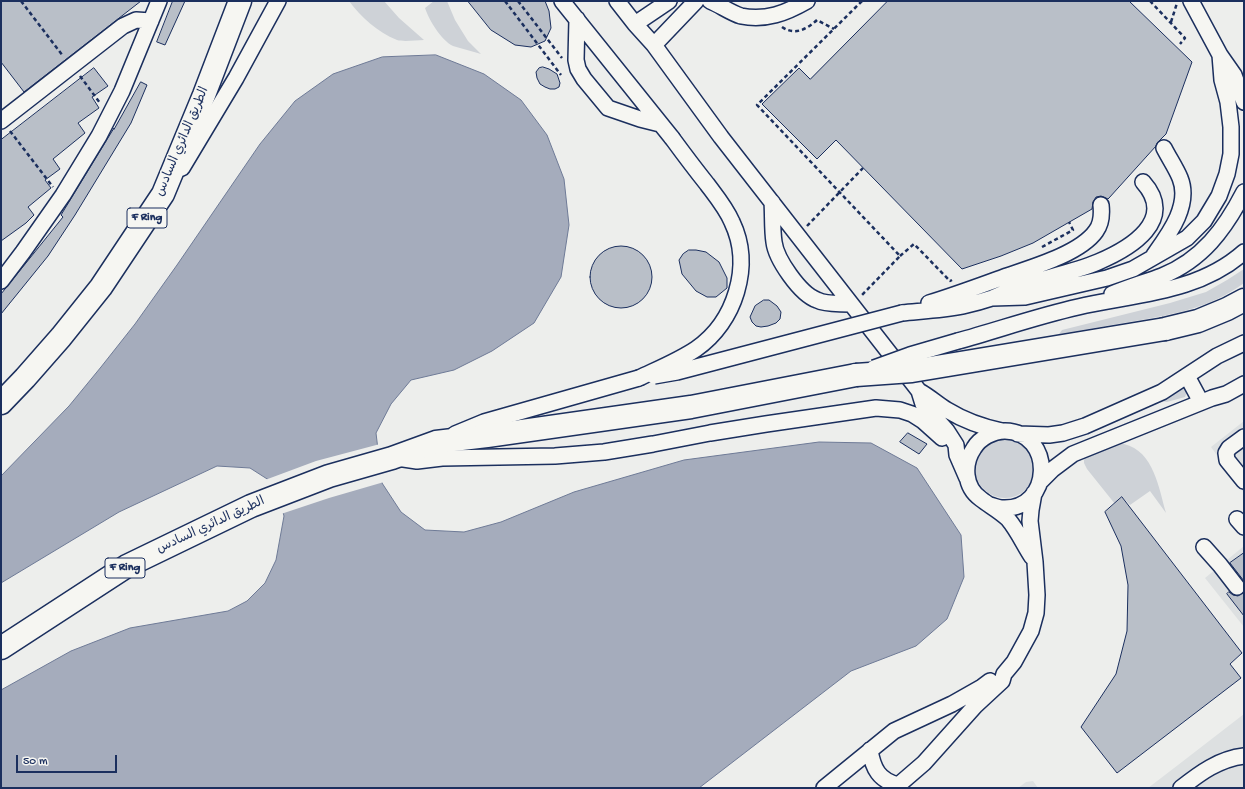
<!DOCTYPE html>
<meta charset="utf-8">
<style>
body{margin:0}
#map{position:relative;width:1245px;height:789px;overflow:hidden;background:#edeeec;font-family:"Gochi Hand",sans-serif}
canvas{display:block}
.frame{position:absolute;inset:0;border:2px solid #1b2f5e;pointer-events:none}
.scale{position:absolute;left:16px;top:755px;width:101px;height:18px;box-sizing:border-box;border:2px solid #1b2f5e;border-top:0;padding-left:5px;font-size:12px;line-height:14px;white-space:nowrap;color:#1b2f5e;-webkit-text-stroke:3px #f6f6f2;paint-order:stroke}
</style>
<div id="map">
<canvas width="1245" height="789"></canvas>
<div class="frame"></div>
<div class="scale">50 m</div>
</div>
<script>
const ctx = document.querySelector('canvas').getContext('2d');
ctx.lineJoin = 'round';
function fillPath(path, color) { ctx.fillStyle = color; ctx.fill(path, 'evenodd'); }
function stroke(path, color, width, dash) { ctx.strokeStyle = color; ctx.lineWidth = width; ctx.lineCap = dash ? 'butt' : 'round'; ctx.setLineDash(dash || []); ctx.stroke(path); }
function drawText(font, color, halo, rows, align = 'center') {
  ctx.font = font + ' "Gochi Hand","Playpen Sans Arabic",sans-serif'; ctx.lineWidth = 3; ctx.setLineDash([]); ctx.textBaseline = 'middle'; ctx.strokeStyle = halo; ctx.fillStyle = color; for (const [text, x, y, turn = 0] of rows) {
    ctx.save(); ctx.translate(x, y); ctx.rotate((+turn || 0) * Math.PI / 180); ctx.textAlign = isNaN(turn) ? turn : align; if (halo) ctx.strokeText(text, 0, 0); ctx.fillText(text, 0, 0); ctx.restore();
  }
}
fillPath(new Path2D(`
 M1244,421V493L1211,447Z
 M1244,546V627L1205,578Z
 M1244,714V788H1148L1178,765Z
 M1033,781L1038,788H1018L1026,782Z`), '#dde0e1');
fillPath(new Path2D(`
 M349,1H384L399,18L424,40C416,40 404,42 397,40C377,32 361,17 349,1Z
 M434,1H447L455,20L468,41L481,54C472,51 462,49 453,46C441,40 429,20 425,8Z
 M1244,269V283C1210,308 1175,314 1135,321C1110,325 1085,330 1059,334L1062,330L1170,303L1206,292L1227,280Z
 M1182,386L1187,389V392L1185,397L1167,402L1161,401V398Z
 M975 468a30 30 0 1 1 60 0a30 30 0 1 1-60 0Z
 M1111,444C1115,444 1120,443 1124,444C1154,451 1159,489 1166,513L1150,491L1130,505L1122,497L1115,504L1087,469L1084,463V457Z`), '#ced2d7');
const water = new Path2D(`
 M436,55L484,74L521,100L547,135L564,179L569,225L561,277L534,323L492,351L454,370L411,380L391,404L376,433L382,483L401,512L425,530L464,532L501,522L574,492L684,460L819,442L871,443L917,468L961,535L964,577L947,619L916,646L851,671L699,788H1V690L71,651L130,628L228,611L247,601L265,583L276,560L284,516L275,484L250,468L217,466L119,512L1,583V476L69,406L101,367L135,324L177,265L260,144L295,101L333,74L382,57Z`);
fillPath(water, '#a5acbc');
stroke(water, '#6e7a96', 1);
fillPath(new Path2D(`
 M380,444L384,482L329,498L281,514L273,485L265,480L316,461Z`), '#edeeec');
const building = new Path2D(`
 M1,1H141L24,92L1,62Z
 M173,1H185L165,45L157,42Z
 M468,1H545L549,11L551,28L545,41L531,47L515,45L491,30Z
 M888,1H1129L1192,62L1166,134L1157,143L1156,146L1109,198L1108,199L1101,196L1096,197L1093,202L1092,209L1033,243L1001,256L962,269L836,140L817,159L762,104L799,68L810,79Z
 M543,67L549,69L557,74L560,83L559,87L555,89H550L545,87L540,84L537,78L536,72L539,68Z
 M94,68L108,86L92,97L99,108L78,123L85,133L53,159L60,169L45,180L51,188L28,207L34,215L26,223L1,241V140Z
 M141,82L147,85L131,123L75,215L48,256L1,314V294L63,217L61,215L114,128V129Z
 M590 277a31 31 0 1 1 62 0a31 31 0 1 1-62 0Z
 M689,250H696L706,252L719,262L727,278V288L716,297H707L696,291L682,274L679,260L683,254Z
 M764,300H769L777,306L781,312L780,319L776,323L768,326L761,327L756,326L752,322L750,317L755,306Z
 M908,433L927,444L919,454L900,442Z
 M1122,497L1242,653L1230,664L1241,678L1117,773L1081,727L1116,674L1127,631L1128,585L1121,546L1105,512Z
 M1244,553V581L1230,563Z
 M1229,592L1233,595L1238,596L1244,592V616L1227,594Z`);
fillPath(building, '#b9bfc8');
stroke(building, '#1b2f5e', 1);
const minor = new Path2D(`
 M562,1L672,138
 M617,1L635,24L654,45L721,137L919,391L923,404L947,431L956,445L957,455L967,478
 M710,1C720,5 731,13 741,16C766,21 786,13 807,1
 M1191,1L1220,55L1234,75L1244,102
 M577,19L576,60L578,69L584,79L608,108L640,119L660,124
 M635,24L669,1
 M654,45L696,1
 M1,121L123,26L136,20L151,21
 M182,168L236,78L278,1
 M772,202C773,215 772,229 774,242C776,259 800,294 817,300C827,305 839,303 850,304
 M1154,255C1169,234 1191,205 1180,178C1176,168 1169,158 1164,148
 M1,281L23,252L63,195L99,136L122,91L159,1
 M1112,294C1129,287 1146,282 1162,276C1202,260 1225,229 1244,192
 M992,298L1025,297L1107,278L1133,269L1187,238L1204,221L1219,196L1227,174L1231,154V127L1228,102L1222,80L1220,55
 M929,303C955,295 979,286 1004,277C1030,268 1080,254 1096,231C1102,223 1102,214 1101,205
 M902,313C922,311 943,310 963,306C972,304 983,301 992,298C1003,294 1012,288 1023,285C1048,277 1074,272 1098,262C1131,248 1177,220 1143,182
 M958,341C998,330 1038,316 1078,307C1135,294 1198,293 1244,252
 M1187,376L1201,402
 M919,391C930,397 937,404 947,410C965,421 982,427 1002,431
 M455,434L484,422L639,378
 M1018,434L1049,435L1063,433L1085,426L1162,392L1217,356L1244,343
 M1244,437L1229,448L1226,453L1227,460L1244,481
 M397,458L417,461L442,458L555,456L604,452L653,444L710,433L766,424L876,408L900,410L912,414L923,421L942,438
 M1040,482L1053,469L1073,454L1212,398L1226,394L1244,384
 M990,505C994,506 998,508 1002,508C1053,511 1055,432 1005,431C993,431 980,438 974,448C963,464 964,487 981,499C990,506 1000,511 1008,519C1018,531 1024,545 1032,557
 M1237,519L1244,527
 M1204,547L1220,565L1237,587
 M870,750C873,769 879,780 898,785
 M824,788L894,731L952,704L982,687L990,681
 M895,788L924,763L975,706L1002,681L1004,674L1014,662L1031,631L1036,613L1037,595L1035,562L1030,521L1031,510L1034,493
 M1181,788C1200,773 1219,759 1244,756`);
const highway = new Path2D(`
 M1165,329L1198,321L1227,309L1244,300
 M1,403L25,378L61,337L101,287L163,194L204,95L240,1
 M1,648L127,566L251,506L329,476L392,458L436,442L487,436L691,407L856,375`);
stroke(minor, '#1b2f5e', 18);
stroke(highway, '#1b2f5e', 25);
stroke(new Path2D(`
 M21,1L63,56
 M505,1L561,75
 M518,1L562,58
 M862,1L757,105L900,256L862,295
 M1150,1L1185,38L1180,44
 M1171,22L1177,3
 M782,27C795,36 807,29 817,20L834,29
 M80,76L100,103
 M10,131L53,187
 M807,226L863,168
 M1042,247L1073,230L1069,222
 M900,256L914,244L950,281L952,280`), '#1b2f5e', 2.5, [4, 3]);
stroke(minor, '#f6f6f2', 15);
stroke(highway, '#f6f6f2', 22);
const minorBridge = new Path2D(`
 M874,368L910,355L958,341
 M654,376L677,372L902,313
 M639,378C658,369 678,361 696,349C735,322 753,266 732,222C726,208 716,196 707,184C695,169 683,153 672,138`);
const highwayBridge = new Path2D(`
 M856,375L912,371L1165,329`);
stroke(minorBridge, '#1b2f5e', 18, []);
stroke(highwayBridge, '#1b2f5e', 25, []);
stroke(minorBridge, '#f6f6f2', 15);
stroke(highwayBridge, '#f6f6f2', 22);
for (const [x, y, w] of [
 [147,218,40],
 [125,568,40]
]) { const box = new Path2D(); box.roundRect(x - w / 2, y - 10, w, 20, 3); ctx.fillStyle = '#f6f6f2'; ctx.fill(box); stroke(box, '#1b2f5e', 1); }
drawText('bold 12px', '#1b2f5e', null, [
 ["F Ring",147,218],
 ["F Ring",125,568]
]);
drawText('13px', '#1b2f5e', '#f6f6f2', [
 ["الطريق الدائري السادس",183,142,-67],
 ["الطريق الدائري السادس",211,526,-25]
]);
</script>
